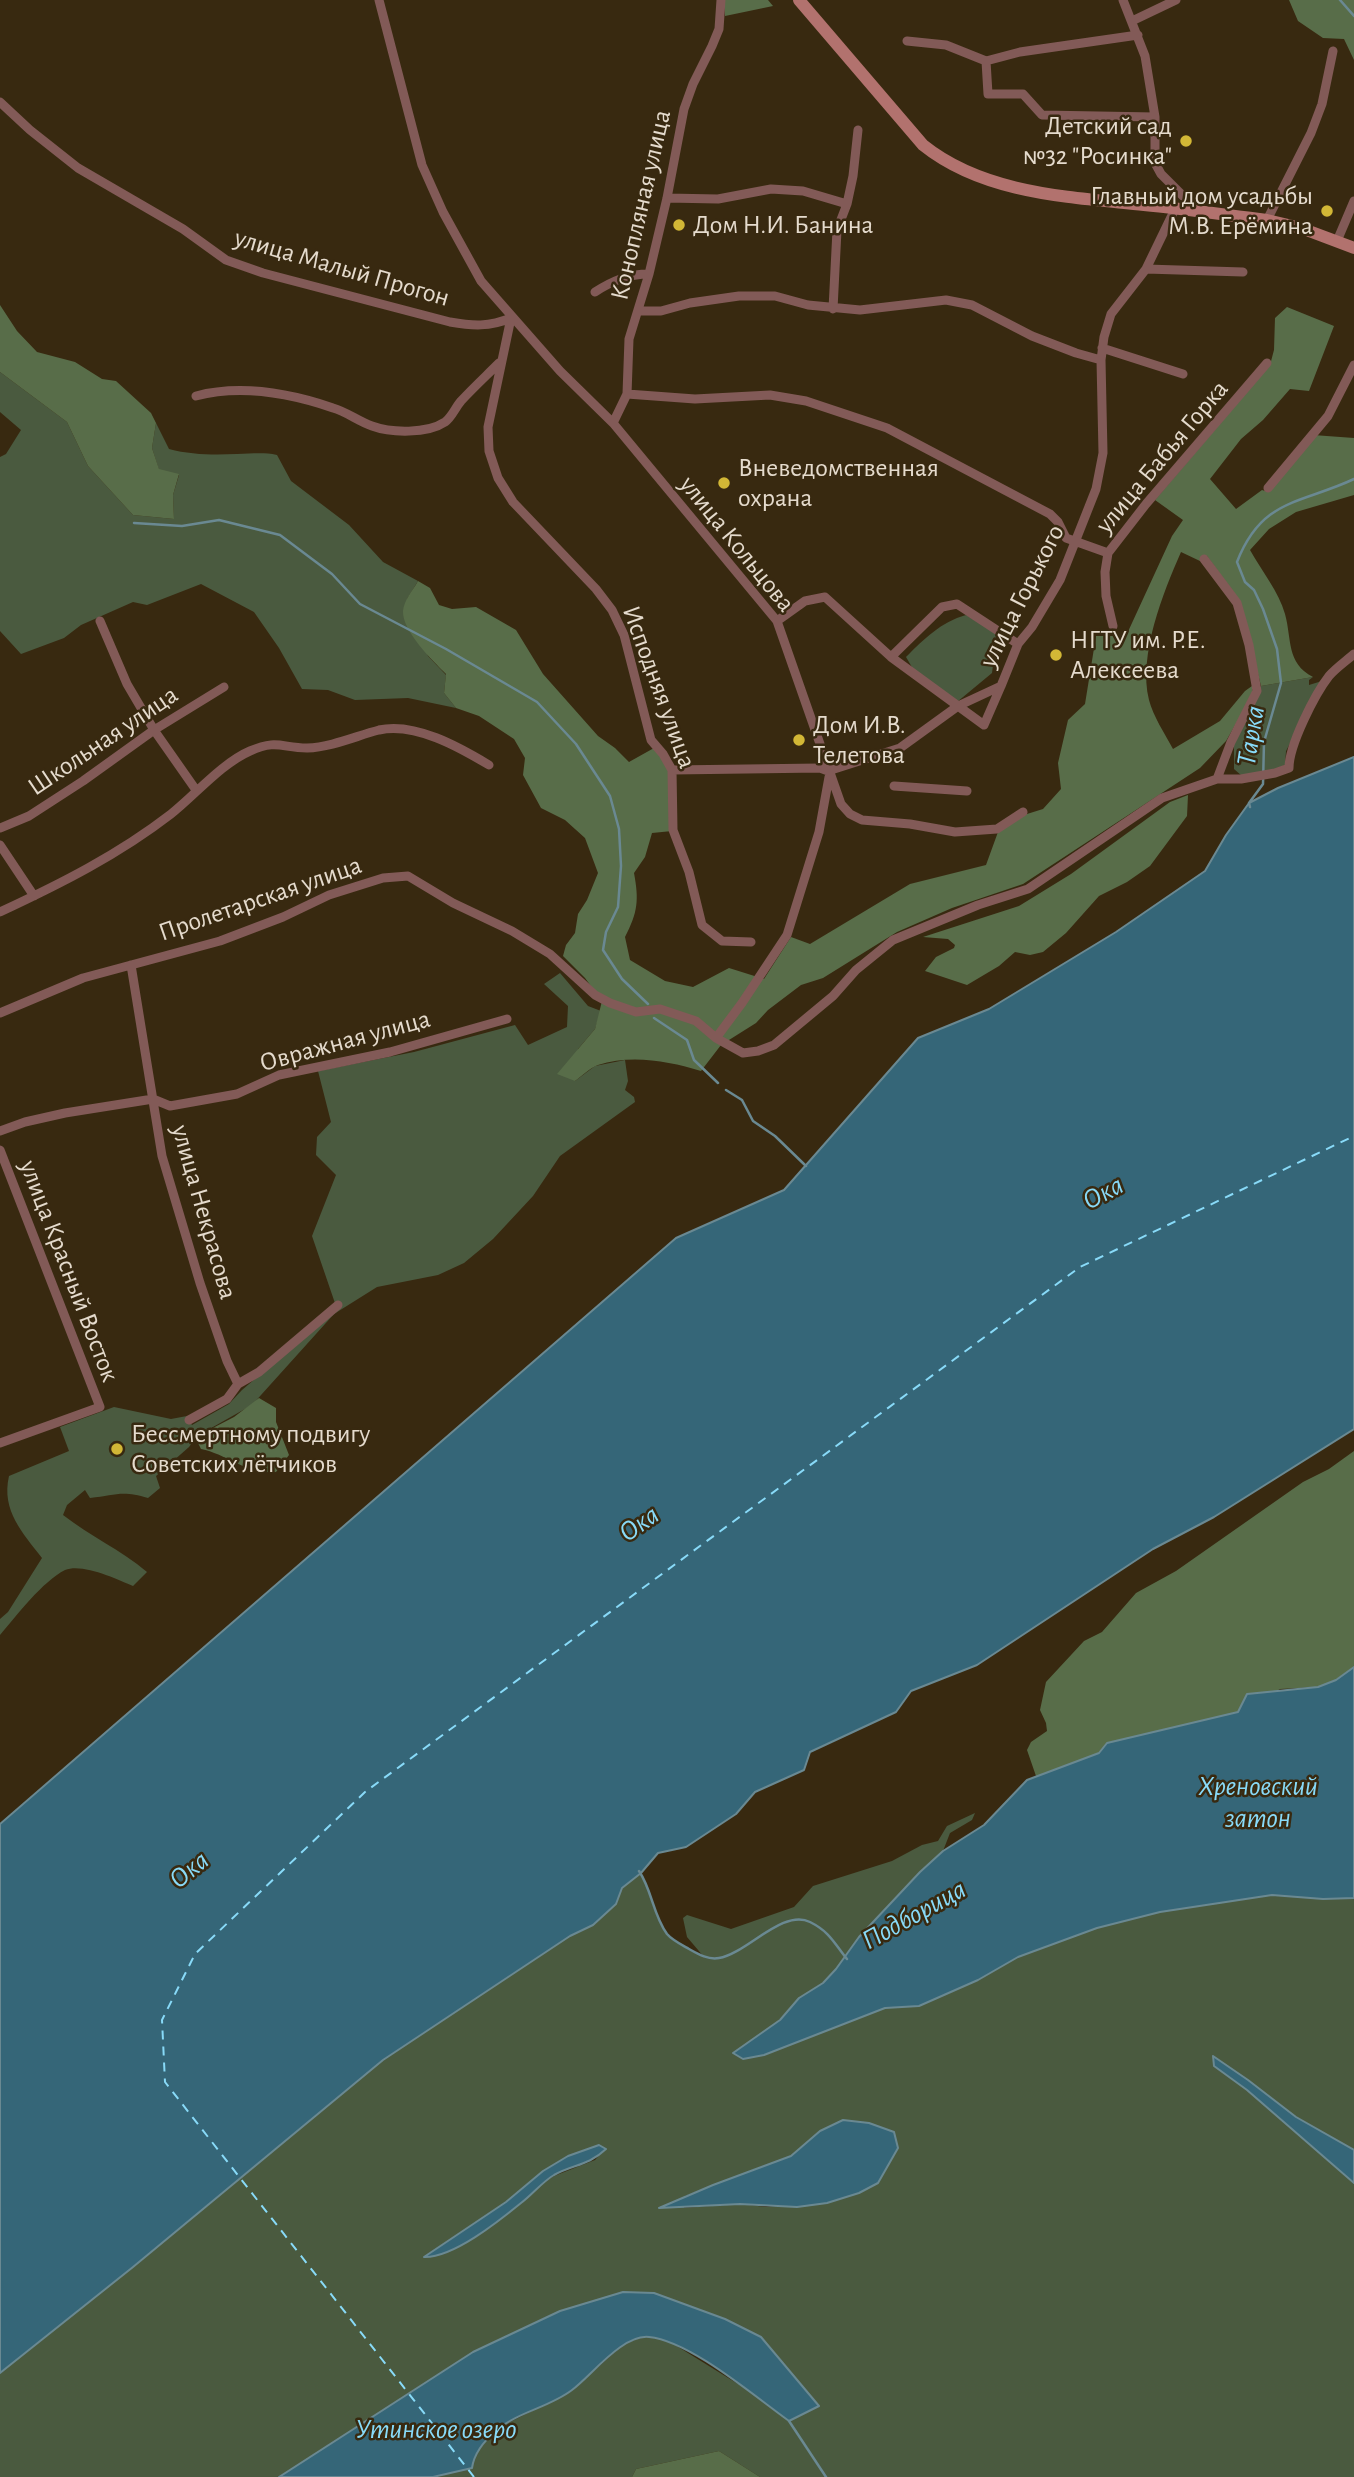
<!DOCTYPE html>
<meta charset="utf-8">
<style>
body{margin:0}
canvas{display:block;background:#382910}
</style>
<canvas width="1354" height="2477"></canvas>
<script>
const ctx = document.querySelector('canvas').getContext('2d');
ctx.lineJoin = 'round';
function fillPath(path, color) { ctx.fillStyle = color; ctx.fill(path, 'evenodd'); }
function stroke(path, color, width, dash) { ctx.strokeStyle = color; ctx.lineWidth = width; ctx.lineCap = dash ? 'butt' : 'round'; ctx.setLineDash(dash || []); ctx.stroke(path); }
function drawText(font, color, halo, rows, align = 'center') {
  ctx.font = font + ' "Alegreya Sans",sans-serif'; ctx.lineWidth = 5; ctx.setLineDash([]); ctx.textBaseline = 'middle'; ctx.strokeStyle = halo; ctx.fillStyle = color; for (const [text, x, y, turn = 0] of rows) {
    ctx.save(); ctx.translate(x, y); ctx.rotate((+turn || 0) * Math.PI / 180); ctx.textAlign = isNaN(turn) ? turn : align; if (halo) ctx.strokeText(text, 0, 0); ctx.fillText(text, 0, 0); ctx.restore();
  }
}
fillPath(new Path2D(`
 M0,372L67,422L88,466L133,515L174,519L173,495L179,475L159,470L152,448L156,423L169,449C191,455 215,455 237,454C252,454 262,452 277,455L291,481L349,525L383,562L418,581L407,599L428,656L446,675L444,693L456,708L408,698L355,700L328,690L302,689L279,648L254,612L201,584L147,605L133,602L81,625L64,638L21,654L0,631V457L6,454L21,430L0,412Z
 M966,615L997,633L992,673L957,702L916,674L906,657C924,639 941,622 966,615Z
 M1313,677L1309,680V685L1322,681L1286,751L1285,765L1273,770L1242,776L1234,769V743L1261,686Z
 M560,973L588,1006L601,1011L595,1029L578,1049L575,1081L595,1066L625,1060L628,1081L625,1090L634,1097L635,1102L560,1156L533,1196L493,1239L464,1263L438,1275L377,1287L334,1314L252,1405L197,1436L189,1447L156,1476L160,1488L148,1498C123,1490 115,1495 90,1498L85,1490L67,1505L63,1515C90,1536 121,1550 147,1572L133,1586C116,1579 83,1563 65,1570C43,1581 16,1616 0,1635V1619L8,1612L42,1558C23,1533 1,1511 9,1476L69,1451L60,1427L114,1407L171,1419L187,1416L192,1425L229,1404L242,1390L337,1309L312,1236L336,1175L316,1155L317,1137L331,1122L318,1071L414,1052L515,1025L528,1045L567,1027L568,1006L544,984Z
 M975,1813L972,1820L950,1833L943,1851L859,1937L836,1969L823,1983L799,1998L743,2059L764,2055L885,2008L919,2006L978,1980L1018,1957L1097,1928L1160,1912L1272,1895L1323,1899L1354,1898V2150L1296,2117L1248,2080L1214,2066L1247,2090L1354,2183V2477H760L719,2451L636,2469L632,2477H433L472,2468L473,2456L498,2428L570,2392L624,2344L645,2336L667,2340L738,2384L761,2337L725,2319L654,2293L623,2292L560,2311L473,2352L279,2477H0V2373L133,2267L383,2060L570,1936L593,1925L616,1904L622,1888L641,1873C650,1891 655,1922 669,1936C678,1945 692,1951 704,1957L687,1937L683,1918L687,1915L731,1929L794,1907L813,1886L892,1861L922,1845L938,1841L947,1826ZM606,2148L595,2160L554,2176L425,2256L506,2202L544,2171L568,2156ZM791,2156L827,2203L766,2207L740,2204L684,2208L685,2196Z`), '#4a5a3f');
fillPath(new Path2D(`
 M724,0H768L773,6L725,16Z
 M1289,0H1354V60L1344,39L1323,38L1298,21Z
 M0,305L17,331L37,352L75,362L102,379L116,381L151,413L156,423L152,448L159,469L179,474L173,495L174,519L133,515L88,466L67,422L0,372Z
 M1287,307L1334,326L1309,391L1290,389L1263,420L1241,439L1210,479L1236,509L1262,490L1268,492L1313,435L1354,438V495L1296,512L1269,529L1250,550C1261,570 1279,592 1285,614C1292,639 1286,663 1313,677L1261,686L1240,601L1207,556L1200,561L1181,552C1163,593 1138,655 1149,700C1153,716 1165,734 1173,749L1220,721L1245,691L1252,686L1253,694L1226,741L1200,768L1023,884L952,908L897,932L823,978L801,985L768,1010L756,1023L721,1045L701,1071C669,1061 631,1054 598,1065C590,1068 582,1076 575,1081L557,1074L595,1029L602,1001L585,978L563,956L566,945L575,933L578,914L587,900L598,873L585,838L565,820L541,808L523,775L525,758L514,739L479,716L456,708L444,693L446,674C433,661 402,631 403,611C404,600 413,590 418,581L430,588L439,605L452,609L476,607L516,630L543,674L598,736L615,748L629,762L654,748L670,770L672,831L652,833L645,857L634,873C639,900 638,912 625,937L630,960L665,981L693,987L729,968L764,979L791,937L810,944L910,884L986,865L998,832L1027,814L1043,809L1061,789L1058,763L1068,720L1085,704L1096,636H1126L1172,536L1183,520L1155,500L1270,365L1274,350L1275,318Z
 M1188,795L1187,816L1150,866L1127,882L1099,896L1066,933L1043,952L1030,955L1015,952L999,966L967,985L925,971L936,957L954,948L955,945L948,939L923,937L1019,906L1071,874L1170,802Z
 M259,1398L276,1408V1422L289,1455L276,1472C247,1475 227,1454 201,1449L197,1441L209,1430L234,1417Z
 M1354,1451V1667L1335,1680L1318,1687L1280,1689L1239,1712L1099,1753L1046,1774L1036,1776L1027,1750L1031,1742L1047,1731L1046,1723L1040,1710L1046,1682L1084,1641L1102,1632L1136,1593L1176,1571L1303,1482L1329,1469Z
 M719,2451L760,2477H632L636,2469Z`), '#586d49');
const water = new Path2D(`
 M1354,757V1429L1214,1517L1153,1549L977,1665L911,1691L896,1712L810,1752L804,1770L755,1792L736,1814L686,1847L658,1853L641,1873L622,1888L616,1904L593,1925L570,1936L383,2060L133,2267L0,2373V1824L676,1238L784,1190L918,1038L989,1009L1116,932L1205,871L1226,835L1249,803L1278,788Z
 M1354,1667V1898L1323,1899L1272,1895L1160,1912L1097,1928L1018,1957L978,1980L919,2006L885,2008L764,2055L743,2059L733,2053L780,2020L799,1998L823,1983L836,1969L859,1937L920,1872L943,1851L984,1825L1027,1780L1099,1753L1107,1743L1238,1712L1247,1694L1318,1687L1336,1680Z
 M1213,2056L1248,2080L1296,2117L1354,2150V2183L1247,2090L1214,2066Z
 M843,2120L869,2123L894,2132L898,2148L878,2183L859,2193L827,2203L797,2207L740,2204L659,2208L713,2185L791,2156L820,2131Z
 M599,2145L606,2149C588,2166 574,2164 554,2175C542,2182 532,2195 521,2203C499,2221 453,2258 424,2257L506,2202L543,2171L568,2156Z
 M623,2292L654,2293L725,2319L761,2337L819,2406L789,2421C754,2396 690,2341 649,2337C623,2334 592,2375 572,2390C550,2407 518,2412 497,2430C485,2440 474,2453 472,2468L433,2477H279L473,2352L560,2311Z`);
fillPath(water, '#356678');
stroke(water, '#6a8992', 2);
stroke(new Path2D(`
 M1340,0L1354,16
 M134,523L182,526L219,520L280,535L332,574L360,604L446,649L537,702L576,744L610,796L619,829L621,866L618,907L606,932L603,950L622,979L648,1004
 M1250,807L1249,803L1263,784L1264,742L1281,683L1277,649L1263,609L1254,590L1245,582L1237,562C1262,498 1301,504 1354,479
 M654,1018L687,1040L694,1060L718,1083
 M726,1090L742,1100L753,1121L775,1136L806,1166
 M639,1871C652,1890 653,1915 667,1934C672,1940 682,1945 689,1949C698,1954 708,1960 719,1958C746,1954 783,1908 810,1922C830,1932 834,1943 847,1959
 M789,2421L826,2477`), '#6a8992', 2.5);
stroke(new Path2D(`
 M474,2477L165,2082L162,2020L195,1954L365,1792L1080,1267L1354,1136`), '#88daf8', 2, [9, 7]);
stroke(new Path2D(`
 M379,0L422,165L443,212L481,281L560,371L613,423L777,621L841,804L850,814L862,820L910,824L955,832L997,829L1023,812
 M1123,0L1145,56L1155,117V163L1161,174L1198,211
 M1132,21L1176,0
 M907,41L946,45L986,61L1020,52L1138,35
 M986,61L988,94H1023L1042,115L1155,117
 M0,102L30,130L78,168L183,229L226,260L263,273L450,322C473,326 489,327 511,318
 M667,198L718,199L771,189L803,191L847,204
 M1267,220L1311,133L1322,104L1333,51
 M1337,241L1354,201
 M1146,269L1243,272
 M595,292C612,281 628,274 649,274
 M833,309L837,230L847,204L853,176L858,130
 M638,311H661L690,303L739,296H775L808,305L860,310L946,300L972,305L1032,336L1076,353L1101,360
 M511,318L488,427L489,451L498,478L513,502L596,589L612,610L624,635L651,740L663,754L672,770L673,830L689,872L702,925L722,941L751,942
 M1102,348L1183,374
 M627,394L695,399L770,395L806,401L887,428L1050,514L1058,522L1066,538L1108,553
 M196,396C242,384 289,393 333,408C347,412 358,421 372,426C391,433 427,434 445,422C452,417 455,408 461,401C473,388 486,376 499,363
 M613,423L627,394L629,339L649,274L667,198L684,109L693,84L712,46L719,29L721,0
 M1268,488L1328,416L1354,365
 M1204,559L1237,603L1249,645L1257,691L1231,742L1217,779
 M100,621L127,684L154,730L196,790
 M777,621L805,601L825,597L891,657L984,725L1001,686
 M1113,626L1106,596L1105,572L1108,553L1146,504L1267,363
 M891,657L942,607L957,604L1018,644
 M672,770L820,768L828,771L900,748L958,706L1001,686L1018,644L1032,627L1060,580L1096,489L1103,453L1101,360L1104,337L1111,314L1146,269L1175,209
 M894,786L967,791
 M0,828L29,816L83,781L154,730L224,687
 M0,845L34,896
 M0,912C60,884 118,855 171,814C194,796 222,763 250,751C277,739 282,748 307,748C332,747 356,736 379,730C415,722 459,747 489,765
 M131,965L162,1156L200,1283L227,1361L238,1384
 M0,1013L83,978L220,941L283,917L329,895L383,878L408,876L453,903L512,931L550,954L595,995L610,1003L636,1012L660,1009L696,1021L716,1038L743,1053L758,1051L774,1045L833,996L856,970L893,940L978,905L1028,889L1162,798L1217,779H1241L1275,773L1289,768C1289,745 1315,694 1329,676C1336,668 1346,661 1354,654
 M716,1038L742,1003L787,935L819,832L829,777
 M0,1131L25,1122L65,1113L153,1099L170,1106L237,1094L279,1075L390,1052L507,1019
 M0,1150L100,1407L0,1443
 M189,1420L227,1399L238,1384L259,1372L338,1305`), '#825a57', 9);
stroke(new Path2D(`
 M799,0L923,145C984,194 1069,197 1144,205C1185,209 1226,215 1267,220L1301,228L1354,248`), '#b2726e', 12);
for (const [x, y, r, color] of [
 [1186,141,7,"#d2b736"],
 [1327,211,7,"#d2b736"],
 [679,225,7,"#d2b736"],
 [724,483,7,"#d2b736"],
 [1056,655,7,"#d2b736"],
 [799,740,7,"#d2b736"],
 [117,1449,7,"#d2b736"]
]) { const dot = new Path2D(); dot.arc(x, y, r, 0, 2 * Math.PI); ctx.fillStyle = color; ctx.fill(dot); stroke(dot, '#382910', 2.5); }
drawText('26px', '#e5dbcd', '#382910', [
 ["Детский сад",1172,126,"right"],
 ["№32 \"Росинка\"",1172,156,"right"],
 ["Главный дом усадьбы",1313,196,"right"],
 ["М.В. Ерёмина",1313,226,"right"],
 ["Дом Н.И. Банина",693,225],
 ["Вневедомственная",738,468],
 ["охрана",738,498],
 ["НГТУ им. Р.Е.",1070,640],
 ["Алексеева",1070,670],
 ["Дом И.В.",813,725],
 ["Телетова",813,755],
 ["Бессмертному подвигу",131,1434],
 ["Советских лётчиков",131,1464]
], 'left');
drawText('26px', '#e5dbcd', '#382910', [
 ["Конопляная улица",641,205,-77],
 ["улица Малый Прогон",342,268,16],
 ["улица Бабья Горка",1162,457,-50],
 ["улица Кольцова",737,544,51],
 ["улица Горького",1022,596,-63],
 ["Исподняя улица",659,687,70],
 ["Школьная улица",103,741,-34],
 ["Пролетарская улица",260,899,-19],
 ["Овражная улица",345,1041,-15],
 ["улица Некрасова",204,1212,74],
 ["улица Красный Восток",69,1271,69]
]);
drawText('italic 28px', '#88daf8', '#382910', [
 ["Тарка",1251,736,-81],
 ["Ока",1103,1193,-28],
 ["Ока",639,1524,-35],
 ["Хреновский",1258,1787],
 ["затон",1258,1819],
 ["Ока",189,1870,-39],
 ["Подборица",914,1915,-29],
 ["Утинское озеро",436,2430]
]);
</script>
